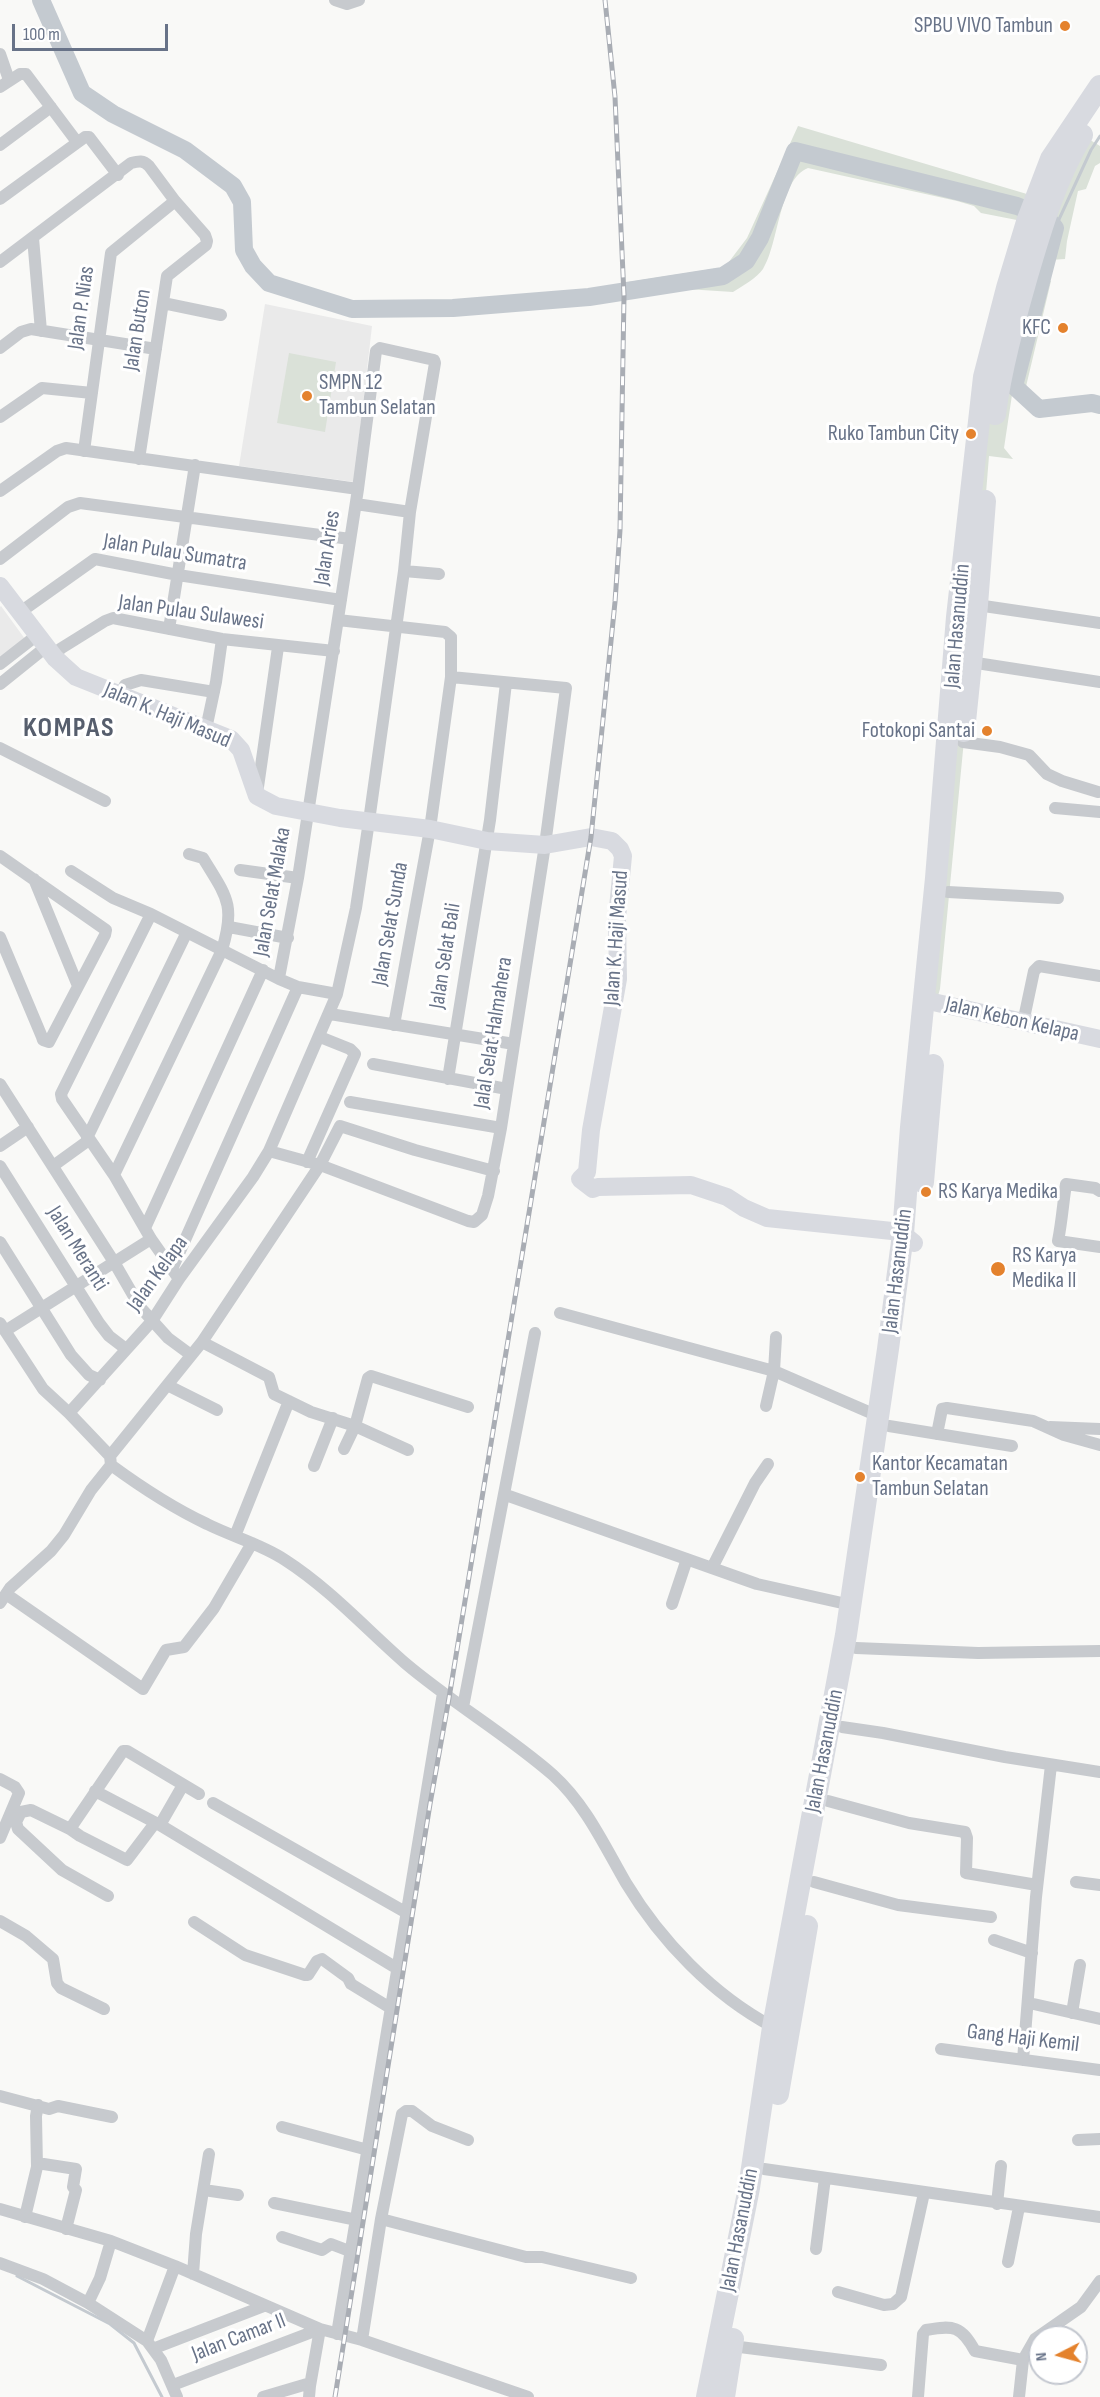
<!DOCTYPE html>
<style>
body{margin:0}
#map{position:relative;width:1100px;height:2397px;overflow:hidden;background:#f9f9f7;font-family:"Sofia Sans Condensed",sans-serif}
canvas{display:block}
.north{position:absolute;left:1028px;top:2325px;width:60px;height:60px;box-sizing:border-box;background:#fff;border:2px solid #c3c7cf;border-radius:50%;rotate:264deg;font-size:16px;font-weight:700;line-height:24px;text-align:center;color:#687388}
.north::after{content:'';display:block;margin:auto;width:21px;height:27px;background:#e4822d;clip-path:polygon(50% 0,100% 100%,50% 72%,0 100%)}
.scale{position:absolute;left:12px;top:24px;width:156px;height:27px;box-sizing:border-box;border:3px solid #687388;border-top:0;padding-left:8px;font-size:18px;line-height:21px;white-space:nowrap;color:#687388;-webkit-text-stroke:4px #fff;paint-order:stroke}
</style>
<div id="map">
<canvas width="1100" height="2397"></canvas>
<div class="north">N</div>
<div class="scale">100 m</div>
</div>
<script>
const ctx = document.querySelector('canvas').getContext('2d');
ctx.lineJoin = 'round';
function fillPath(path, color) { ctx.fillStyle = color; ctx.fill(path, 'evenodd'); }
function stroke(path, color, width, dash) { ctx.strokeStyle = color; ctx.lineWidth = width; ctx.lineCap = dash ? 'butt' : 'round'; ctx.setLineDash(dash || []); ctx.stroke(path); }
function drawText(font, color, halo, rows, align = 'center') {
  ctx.font = font + ' "Sofia Sans Condensed",sans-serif'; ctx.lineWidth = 6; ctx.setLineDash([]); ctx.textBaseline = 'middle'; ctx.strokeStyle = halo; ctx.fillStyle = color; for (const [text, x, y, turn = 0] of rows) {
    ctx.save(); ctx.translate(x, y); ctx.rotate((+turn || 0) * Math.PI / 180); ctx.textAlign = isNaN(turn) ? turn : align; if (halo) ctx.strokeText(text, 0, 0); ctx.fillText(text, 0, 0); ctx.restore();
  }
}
fillPath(new Path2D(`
 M265,304L372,326L354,482L239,466Z
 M1,606L25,639L0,658V607Z`), '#eaeaea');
fillPath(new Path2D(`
 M798,126L1037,197L1027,222L981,213L974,206L957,201L808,168C779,179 779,244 763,269C757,278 742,286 733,292L686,289L629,296L628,282L725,267L747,238Z
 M1082,135L1100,146V163L1095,166L1086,189L1078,191L1067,241L1065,259L1050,260L1033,255Z
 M1033,277L1051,281L1024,395H1012L1004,448L1013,459L989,456L977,605L940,989L938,996L934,999L984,377Z
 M289,353L336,362L325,432L277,423Z`), '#dae1d8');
stroke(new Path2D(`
 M1055,228L1091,150L1100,136
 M17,2276L110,2324L134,2343L162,2397`), '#c4cad0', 3);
stroke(new Path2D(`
 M41,0L82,93L113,114L185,150L233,186L242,202L244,250L253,266L269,283L352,309L453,308L589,297L723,276L746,261L760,238L795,151L1017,206L1047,218L1055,228L1014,386L1039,409L1092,403L1100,405`), '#c4cad0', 18);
stroke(new Path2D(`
 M335,0L347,4L359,0
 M0,54L9,80
 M0,87L20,74H26L77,142
 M0,145L51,107
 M0,199L85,137H89L118,175
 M33,238L41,331
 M0,262L131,163C139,161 143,160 149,166L175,201L205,235L207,241L206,245L167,276L139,459
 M163,303L221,315
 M0,348L21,332L31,329L156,349
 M0,417L42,388L92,393
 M84,451L111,253L175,201
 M0,491L57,451L66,448L358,489
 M356,504L410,512
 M0,559L68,507L80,503L350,539
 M404,571L439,574
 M977,605L1100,623
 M19,613L95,559L178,575L341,600
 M338,620L445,632L451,637V677L430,829L394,1025
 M169,629L195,465
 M55,658L60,649L105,621L113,618L222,639L334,651
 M970,662L1100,682
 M0,664L36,636
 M0,684L46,647
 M120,695L125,685L141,680L214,692
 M206,729L216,682L222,639
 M963,742L1000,747L1029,755L1047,774L1062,781L1098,792
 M0,748L105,801
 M257,794L278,647
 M1055,808L1100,812
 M0,856L106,930L105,935L49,1042L43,1040L42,1037L0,937
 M240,870L298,878
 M71,871L113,898L151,914L279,979L298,987L337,994
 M34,879L78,986
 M948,892L1058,898
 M151,914L61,1094L62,1099L114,1175L151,1239L179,1279
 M229,927L288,938
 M330,1014L514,1044
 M1023,1023L1034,971L1039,966L1100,976
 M373,1064L507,1089
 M448,1079L490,820L506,683
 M0,1084L114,1262L140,1307L168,1338L191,1355
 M350,1102L501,1128
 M87,1138L186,934
 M0,1146L28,1127
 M269,1151L320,1165L468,1221L474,1222L482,1215L488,1196L501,1128L545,845L566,688L451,677
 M307,1162L355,1054L350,1049L320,1037
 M0,1166L99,1323L109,1336L126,1349
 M53,1166L89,1140
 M114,1175L222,950C236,904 226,896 203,858L189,854
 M1100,1191L1095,1188L1066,1184C1063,1203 1062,1221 1058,1241L1100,1247
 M145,1228L263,970
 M0,1242L71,1355L89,1375L100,1380
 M172,1269L298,987
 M560,1313L774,1371L878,1416
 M0,1323L43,1389L69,1413L110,1456L111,1465L91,1490L64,1535L51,1551L10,1588L0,1603
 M5,1331L151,1239
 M202,1342L269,1377L274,1394L311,1412L355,1426L408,1450
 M169,1386L217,1410
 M766,1406L774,1371L776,1337
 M69,1413L152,1321L179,1279L253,1177L269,1151L337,994L356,908L369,821L404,571L410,512L435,363L434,360L380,348L376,351L358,489L298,878L279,978
 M889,1426L1012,1446
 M1050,1427L1100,1429
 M937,1434L942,1409L947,1408L1033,1421L1064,1435L1100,1445
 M344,1449L355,1426L368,1378L371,1376L468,1407
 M110,1456L202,1342L320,1165L340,1126L415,1150L494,1171
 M111,1465C141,1487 173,1508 207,1524C233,1537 261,1544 285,1560C330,1589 365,1628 405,1663C452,1703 506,1734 553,1775C586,1805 604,1845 626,1883C661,1941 713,1995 773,2027
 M314,1466L333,1418
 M506,1495L757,1584L851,1605
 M235,1536L289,1401
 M712,1568L755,1483L768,1464
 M6,1594L143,1689L166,1650L184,1647L214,1608L252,1543
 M672,1604L687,1559
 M856,1648L978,1653L1100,1651
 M463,1707L535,1333
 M842,1727L883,1733L1005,1757L1100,1772
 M0,1779L15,1787L19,1793L0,1838
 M95,1791L160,1825L398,1969
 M828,1801L909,1823L965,1832L967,1838L966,1873L1037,1885
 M213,1803L407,1913
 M155,1823L127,1860L80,1836L70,1829L123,1751H127L199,1794
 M160,1825L183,1785
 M70,1829L31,1810L21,1812L16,1822L18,1829L62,1870L108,1896
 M814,1882L898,1905L991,1917
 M1076,1882L1100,1885
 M0,1921L26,1936L53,1959L57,1983L61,1988L104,2009
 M194,1922L245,1955L305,1975H308L317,1961L322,1959L348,1978L351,1984L392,2009
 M994,1940L1032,1953
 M1029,2003L1100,2019
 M1072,2013L1080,1965
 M941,2049L1100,2070
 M1023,2060L1036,1897L1051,1765
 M0,2096L49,2109L58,2106L112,2117
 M282,2127L368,2150
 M1078,2140L1100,2139
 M37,2163L76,2169L73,2187L76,2190L66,2229
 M764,2169L1100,2217
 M204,2190L238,2195
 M274,2203L357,2220
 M997,2204L1001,2166
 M0,2209L111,2241L175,2266L320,2329L362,2340L528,2397
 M25,2217L37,2167L36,2116L38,2105
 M381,2219L526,2257H542L631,2278
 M282,2237L322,2250L331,2244L352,2252
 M816,2249L825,2178
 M1008,2262L1019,2207
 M0,2263L43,2279L88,2303L147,2341L161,2360L177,2397
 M193,2274L196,2234L209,2154
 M838,2292L884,2305L893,2304L901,2297L924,2193
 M88,2303L100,2278L111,2241
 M337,2334L443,1693
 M362,2340L381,2219L402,2114L406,2111H412L432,2126L468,2140
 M147,2341L175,2266
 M732,2346L881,2365
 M155,2348L264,2306
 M173,2385L320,2329
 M310,2386L320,2329
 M263,2397L307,2384L310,2386L309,2397
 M918,2397L923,2334L926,2330C954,2325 961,2326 975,2351L1023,2360
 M1019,2397L1023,2360L1035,2339L1081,2307L1100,2281`), '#c7cace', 12);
stroke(new Path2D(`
 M0,586L55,658L76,677L231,739L241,750L257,796L276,806L340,818L430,829L487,841L545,845L591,837L612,841L620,849L623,856L617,918L618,979L591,1130L587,1172L580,1179L593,1189L598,1187L691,1185L727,1197L744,1208L767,1218L892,1231L903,1234L914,1243
 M924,1000L1100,1039`), '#d8dae0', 18);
stroke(new Path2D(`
 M995,414C1001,367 1014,322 1027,276C1041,228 1056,178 1082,135
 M964,731L977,605L985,501
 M923,1182L933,1065
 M778,2094L807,1926
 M707,2397L749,2188L773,2027L846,1635L888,1349L903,1234L911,1127L936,878L957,617L984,377L1007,288L1027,222L1051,159L1100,86
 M724,2397L733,2339`), '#d8dae0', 22);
const rail = new Path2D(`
 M335,2397L430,1804L449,1698L591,837L615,602L620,530L624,296L615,97L605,0`);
stroke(rail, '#a9adb4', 5);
stroke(rail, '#fff', 3, [9]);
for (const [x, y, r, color] of [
 [1065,26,6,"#e4822d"],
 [1063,328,6,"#e4822d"],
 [307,396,6,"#e4822d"],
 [971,434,6,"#e4822d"],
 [987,731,6,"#e4822d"],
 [926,1192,6,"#e4822d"],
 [998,1269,8,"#e4822d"],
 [860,1477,6,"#e4822d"]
]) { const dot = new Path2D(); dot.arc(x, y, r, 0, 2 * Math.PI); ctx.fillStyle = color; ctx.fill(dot); stroke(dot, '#fff', 2); }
drawText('22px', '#687388', '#fff', [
 ["SPBU VIVO Tambun",1053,26],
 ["KFC",1051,328],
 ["SMPN 12",319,383,"left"],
 ["Tambun Selatan",319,408,"left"],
 ["Ruko Tambun City",959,434],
 ["Fotokopi Santai",975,731],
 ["RS Karya Medika",938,1192,"left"],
 ["RS Karya",1012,1256,"left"],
 ["Medika II",1012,1281,"left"],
 ["Kantor Kecamatan",872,1464,"left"],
 ["Tambun Selatan",872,1489,"left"]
], 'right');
drawText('22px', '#687388', '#fff', [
 ["Jalan P. Nias",82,308,-82],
 ["Jalan Buton",138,330,-81],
 ["Jalan Aries",328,548,-81],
 ["Jalan Pulau Sumatra",175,553,9],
 ["Jalan Pulau Sulawesi",191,613,8],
 ["Jalan Hasanuddin",958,626,-85],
 ["Jalan K. Haji Masud",167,716,23],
 ["Jalan Selat Malaka",273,892,-80],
 ["Jalan Selat Sunda",391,924,-80],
 ["Jalan K. Haji Masud",617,938,-86],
 ["Jalan Selat Bali",446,956,-81],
 ["Jalan Kebon Kelapa",1012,1020,13],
 ["Jalal Selat Halmahera",494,1033,-81],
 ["Jalan Meranti",77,1249,58],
 ["Jalan Hasanuddin",898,1271,-83],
 ["Jalan Kelapa",158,1274,-54],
 ["Jalan Hasanuddin",825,1751,-79],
 ["Gang Haji Kemil",1023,2039,7],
 ["Jalan Hasanuddin",740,2230,-79],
 ["Jalan Camar II",239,2338,-21]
]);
ctx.letterSpacing = '1.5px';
drawText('bold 28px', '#565e6d', '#fff', [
 ["KOMPAS",69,729]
]);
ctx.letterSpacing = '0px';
</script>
